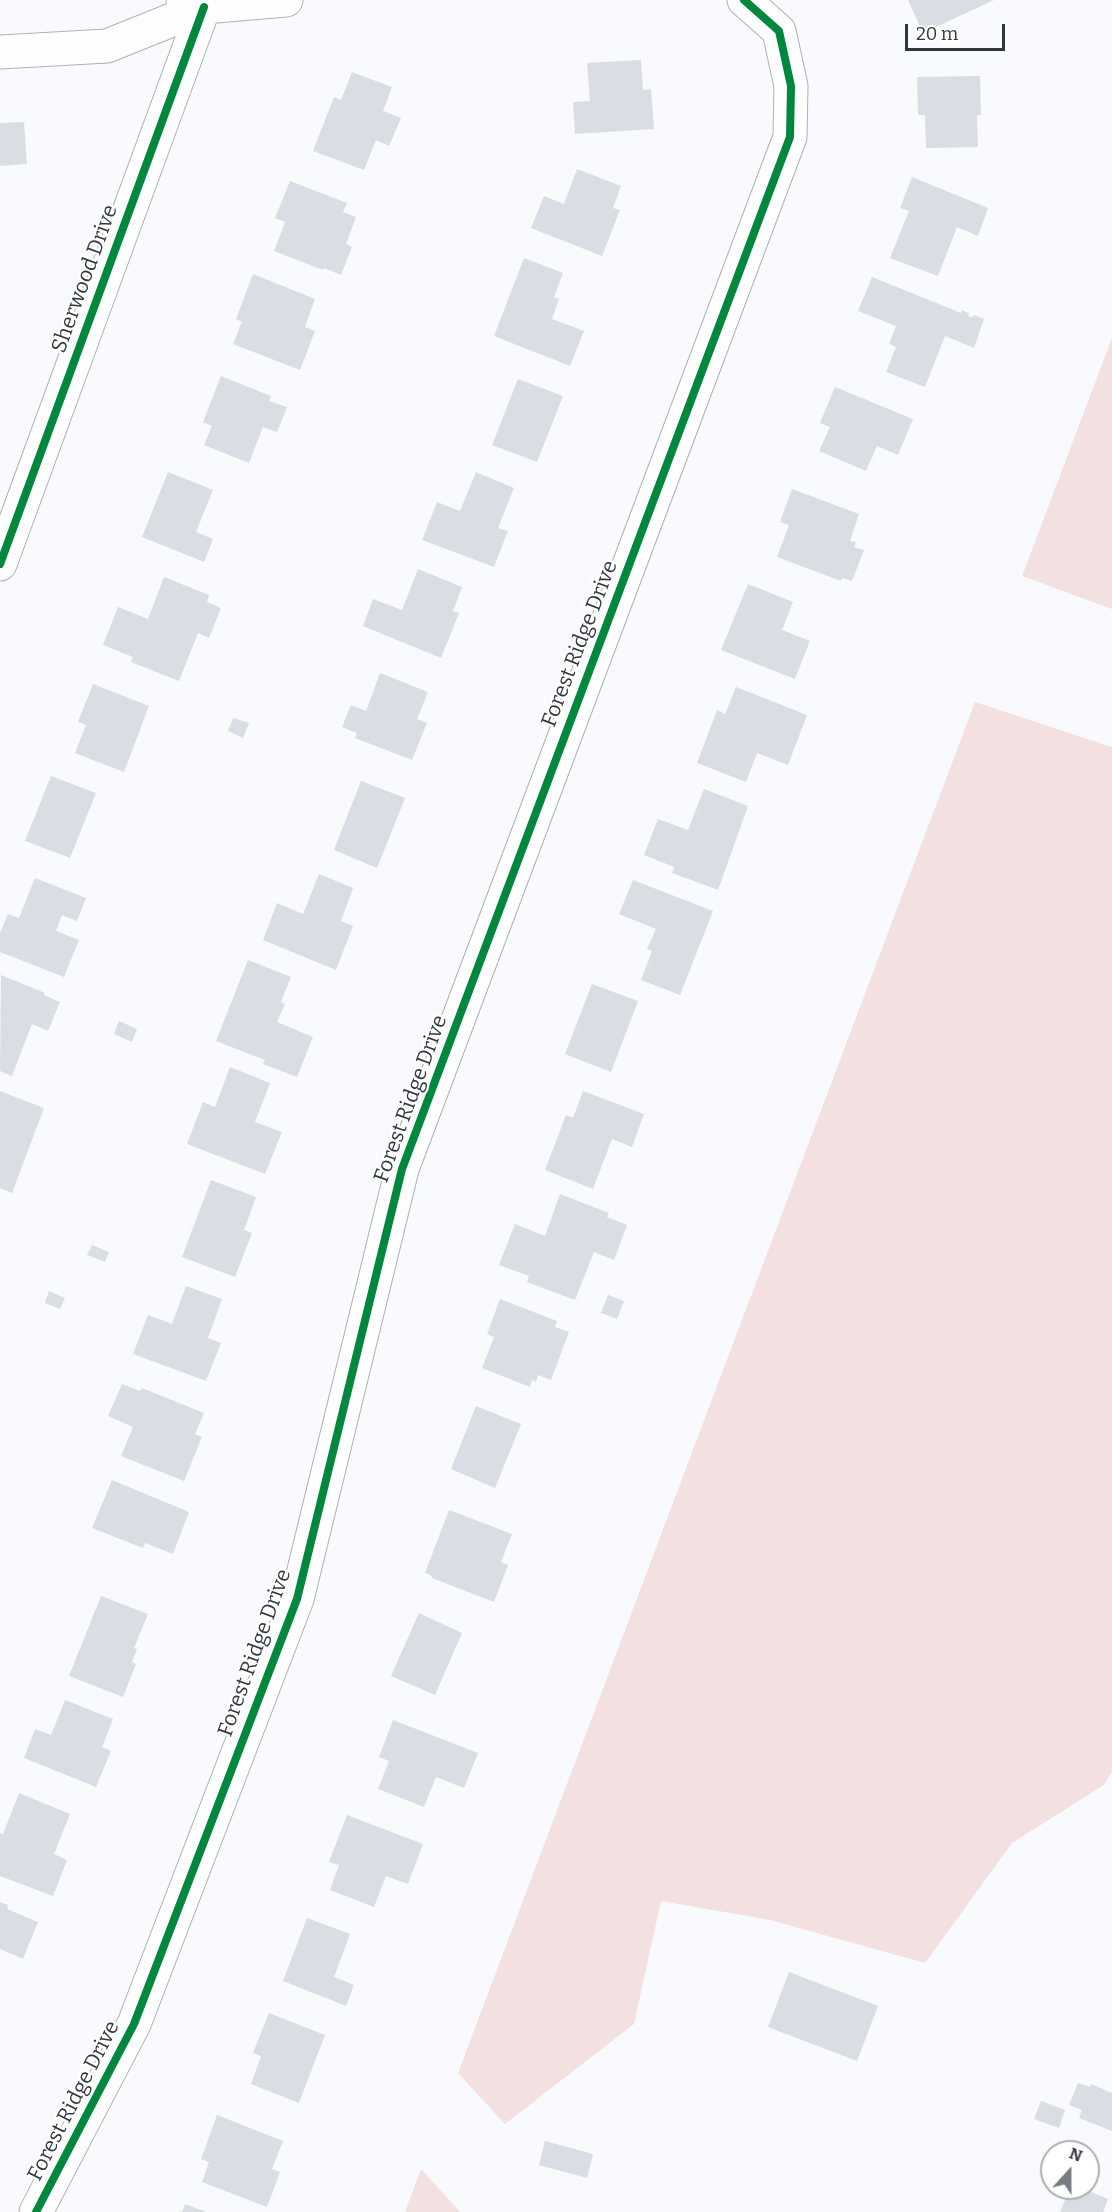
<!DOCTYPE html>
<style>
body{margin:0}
#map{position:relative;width:1112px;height:2212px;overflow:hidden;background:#f8fafd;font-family:Bitter,serif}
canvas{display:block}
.north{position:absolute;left:1040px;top:2140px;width:60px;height:60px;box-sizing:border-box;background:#fff;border:2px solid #adafb2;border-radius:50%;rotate:21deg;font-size:16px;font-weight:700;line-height:24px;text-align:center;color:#31363f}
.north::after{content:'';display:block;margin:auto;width:21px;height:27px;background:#777b82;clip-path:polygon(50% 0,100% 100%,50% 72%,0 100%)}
.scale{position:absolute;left:905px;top:24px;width:100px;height:27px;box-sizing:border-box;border:3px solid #31363f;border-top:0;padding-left:8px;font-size:18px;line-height:21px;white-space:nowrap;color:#31363f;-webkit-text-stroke:4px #fff;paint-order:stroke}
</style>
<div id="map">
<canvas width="1112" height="2212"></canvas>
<div class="north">N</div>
<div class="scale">20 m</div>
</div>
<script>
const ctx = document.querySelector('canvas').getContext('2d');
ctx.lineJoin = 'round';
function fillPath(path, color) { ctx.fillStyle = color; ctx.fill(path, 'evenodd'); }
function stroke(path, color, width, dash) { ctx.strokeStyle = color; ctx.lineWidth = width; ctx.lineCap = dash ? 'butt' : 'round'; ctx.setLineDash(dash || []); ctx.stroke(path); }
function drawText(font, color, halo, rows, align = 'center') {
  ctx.font = font + ' Bitter,serif'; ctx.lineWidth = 4.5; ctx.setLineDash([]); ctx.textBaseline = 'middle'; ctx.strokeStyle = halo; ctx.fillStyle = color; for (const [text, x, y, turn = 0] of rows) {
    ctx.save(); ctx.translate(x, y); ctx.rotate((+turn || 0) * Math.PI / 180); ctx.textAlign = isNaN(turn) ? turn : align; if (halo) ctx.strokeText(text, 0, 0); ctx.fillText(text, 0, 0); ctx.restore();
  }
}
fillPath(new Path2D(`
 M1112,338V609L1022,576Z
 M975,702L1112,747V1772L1104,1785L1012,1843L925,1963L770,1920L661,1901L634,2024L505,2124L458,2073Z
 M421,2169L460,2212H405Z`), '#f3e1e1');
fillPath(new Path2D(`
 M908,0H994L923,33Z
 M641,60L643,90L651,89L654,129L575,134L573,102L590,101L587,63Z
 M352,72L392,87L383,111L401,118L389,146L376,140L364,170L313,151L334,97L341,100Z
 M980,76L981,115H977L978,147L926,148L925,115H918L917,77Z
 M24,122L27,164L0,166V123Z
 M577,169L621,186L613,208L620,210L602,256L531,228L544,196L564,204Z
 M912,177L988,208L978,236L957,227L938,276L890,258L909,211L900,208Z
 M290,181L347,203L343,212L356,217L346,244L352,247L341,275L324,268L323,270L274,251L285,222L275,218Z
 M524,258L563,273L554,297L559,299L552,319L584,331L570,366L494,336Z
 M253,274L315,299L305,327L315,331L300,370L233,344L242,322L236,319Z
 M872,277L961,313L962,310L969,313L968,316L973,317L974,315L984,319L974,348L945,336L925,387L886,372L896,347L889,344L896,326L858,311Z
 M221,376L271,396L269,401L287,407L277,432L263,427L249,463L204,445L212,426L203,422Z
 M518,379L563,396L537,462L492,445Z
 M835,387L913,419L898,455L877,446L866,471L819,451L830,427L820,423Z
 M168,472L213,490L196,532L213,539L204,562L142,537Z
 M476,472L514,488L498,528L508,531L494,567L422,540L437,502L460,511Z
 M792,489L859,514L850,541L856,542L854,547L864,550L852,581L842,578L841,581L777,557L789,525L780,522Z
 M418,569L462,587L453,611L459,613L441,658L363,626L373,599L402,610Z
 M164,577L209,595L207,602L221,608L209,638L198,633L179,681L131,662L133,657L103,645L118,607L148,619Z
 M748,584L793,602L782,630L810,641L795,679L721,650Z
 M380,673L428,692L417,719L427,723L412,760L355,738L357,733L342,727L351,705L366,711Z
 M93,684L149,706L124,772L75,753L86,725L78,722Z
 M736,687L807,715L788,765L757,753L746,782L697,763L717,710L725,714Z
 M233,718L249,723L243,738L228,731Z
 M51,776L96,793L70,858L25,841Z
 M361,781L405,798L377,868L334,850Z
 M704,789L748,806L718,890L672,873L674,867L644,855L658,819L688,830Z
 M319,874L353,888L341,921L353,926L336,970L263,940L277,903L303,914Z
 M35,878L86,898L77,921L62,915L56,931L79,940L64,977L0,952V933L8,914L19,918Z
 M633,880L713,911L680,995L641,980L652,951L647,949L656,929L619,914Z
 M248,960L291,977L281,1002L285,1004L277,1022L313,1037L297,1077L263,1064L265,1060L216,1041Z
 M1,975L45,993L44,995L60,1002L48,1031L32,1024L12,1076L0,1071Z
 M592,984L638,1001L611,1072L565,1054Z
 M119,1021L137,1029L132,1042L114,1034Z
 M230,1067L270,1083L255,1122L282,1132L265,1174L187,1144L203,1102L215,1107Z
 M0,1091L44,1108L12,1193L0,1188Z
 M583,1091L644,1114L632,1147L612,1139L593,1189L545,1170L566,1115L573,1118Z
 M211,1180L256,1197L244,1230L252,1233L235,1277L182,1257Z
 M560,1194L609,1213L607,1217L627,1225L614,1260L594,1252L575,1300L527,1282L529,1276L499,1265L515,1224L545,1236Z
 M92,1245L109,1252L105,1262L87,1255Z
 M186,1286L222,1299L208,1338L221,1343L206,1381L133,1354L148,1315L172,1324Z
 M49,1291L65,1298L60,1309L45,1303Z
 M608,1295L624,1301L617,1319L601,1313Z
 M500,1299L557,1321L555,1327L569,1332L551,1380L538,1375L536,1382L532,1380L530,1387L482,1368L494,1337L487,1334Z
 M122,1384L140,1391L142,1388L204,1413L195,1434L202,1437L184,1481L121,1456L133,1427L108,1416Z
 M476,1406L521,1424L495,1488L451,1469Z
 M112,1480L189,1512L173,1554L145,1543L143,1548L92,1528Z
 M449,1510L512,1534L501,1562L508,1565L494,1602L432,1578V1576L425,1573Z
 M101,1596L148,1614L134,1648L137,1649L132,1662L136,1664L123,1697L69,1676Z
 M419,1613L462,1633L435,1695L391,1676Z
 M65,1700L113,1719L102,1747L111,1751L96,1787L24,1758L35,1729L51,1735Z
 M393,1720L478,1753L464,1788L436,1777L424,1807L378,1789L389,1761L379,1757Z
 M19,1793L70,1814L54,1854L67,1860L53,1896L0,1876V1833L3,1834Z
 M347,1815L423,1844L408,1884L386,1876L374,1907L330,1890L339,1865L329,1862Z
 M0,1902L8,1905L7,1909L38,1922L23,1959L0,1949Z
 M307,1918L350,1934L334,1977L354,1985L346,2006L283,1981Z
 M789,1972L878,2006L857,2061L768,2027Z
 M269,2013L325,2035L299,2103L251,2084L261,2056L253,2053Z
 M1078,2083L1090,2087L1091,2084L1112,2093V2131L1079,2118L1082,2110L1069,2105Z
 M1041,2101L1065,2110L1059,2128L1034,2119Z
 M217,2115L283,2141L272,2169L280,2172L267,2207L202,2182L209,2162L201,2159Z
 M545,2141L593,2154L587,2178L539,2165Z
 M1070,2188H1081L1108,2199L1103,2212H1060Z
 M185,2204L207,2212H182Z`), '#dadde3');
const street = new Path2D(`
 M183,3L204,7L286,0
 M0,52L107,46L204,7
 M0,564L204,7
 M36,2212L134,2024L297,1599L402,1169L790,137L791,86L779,31L744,0`);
stroke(street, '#aeb1b6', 35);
stroke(street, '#fefeff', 33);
stroke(new Path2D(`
 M0,564L204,7
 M36,2212L134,2024L297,1599L402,1169L790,137L791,86L779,31L744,0`), '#00873e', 8);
drawText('21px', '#31363f', '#fff', [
 ["Sherwood Drive",85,279,-70],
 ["Forest Ridge Drive",580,644,-69],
 ["Forest Ridge Drive",411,1099,-70],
 ["Forest Ridge Drive",255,1653,-70],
 ["Forest Ridge Drive",74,2101,-63]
]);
</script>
